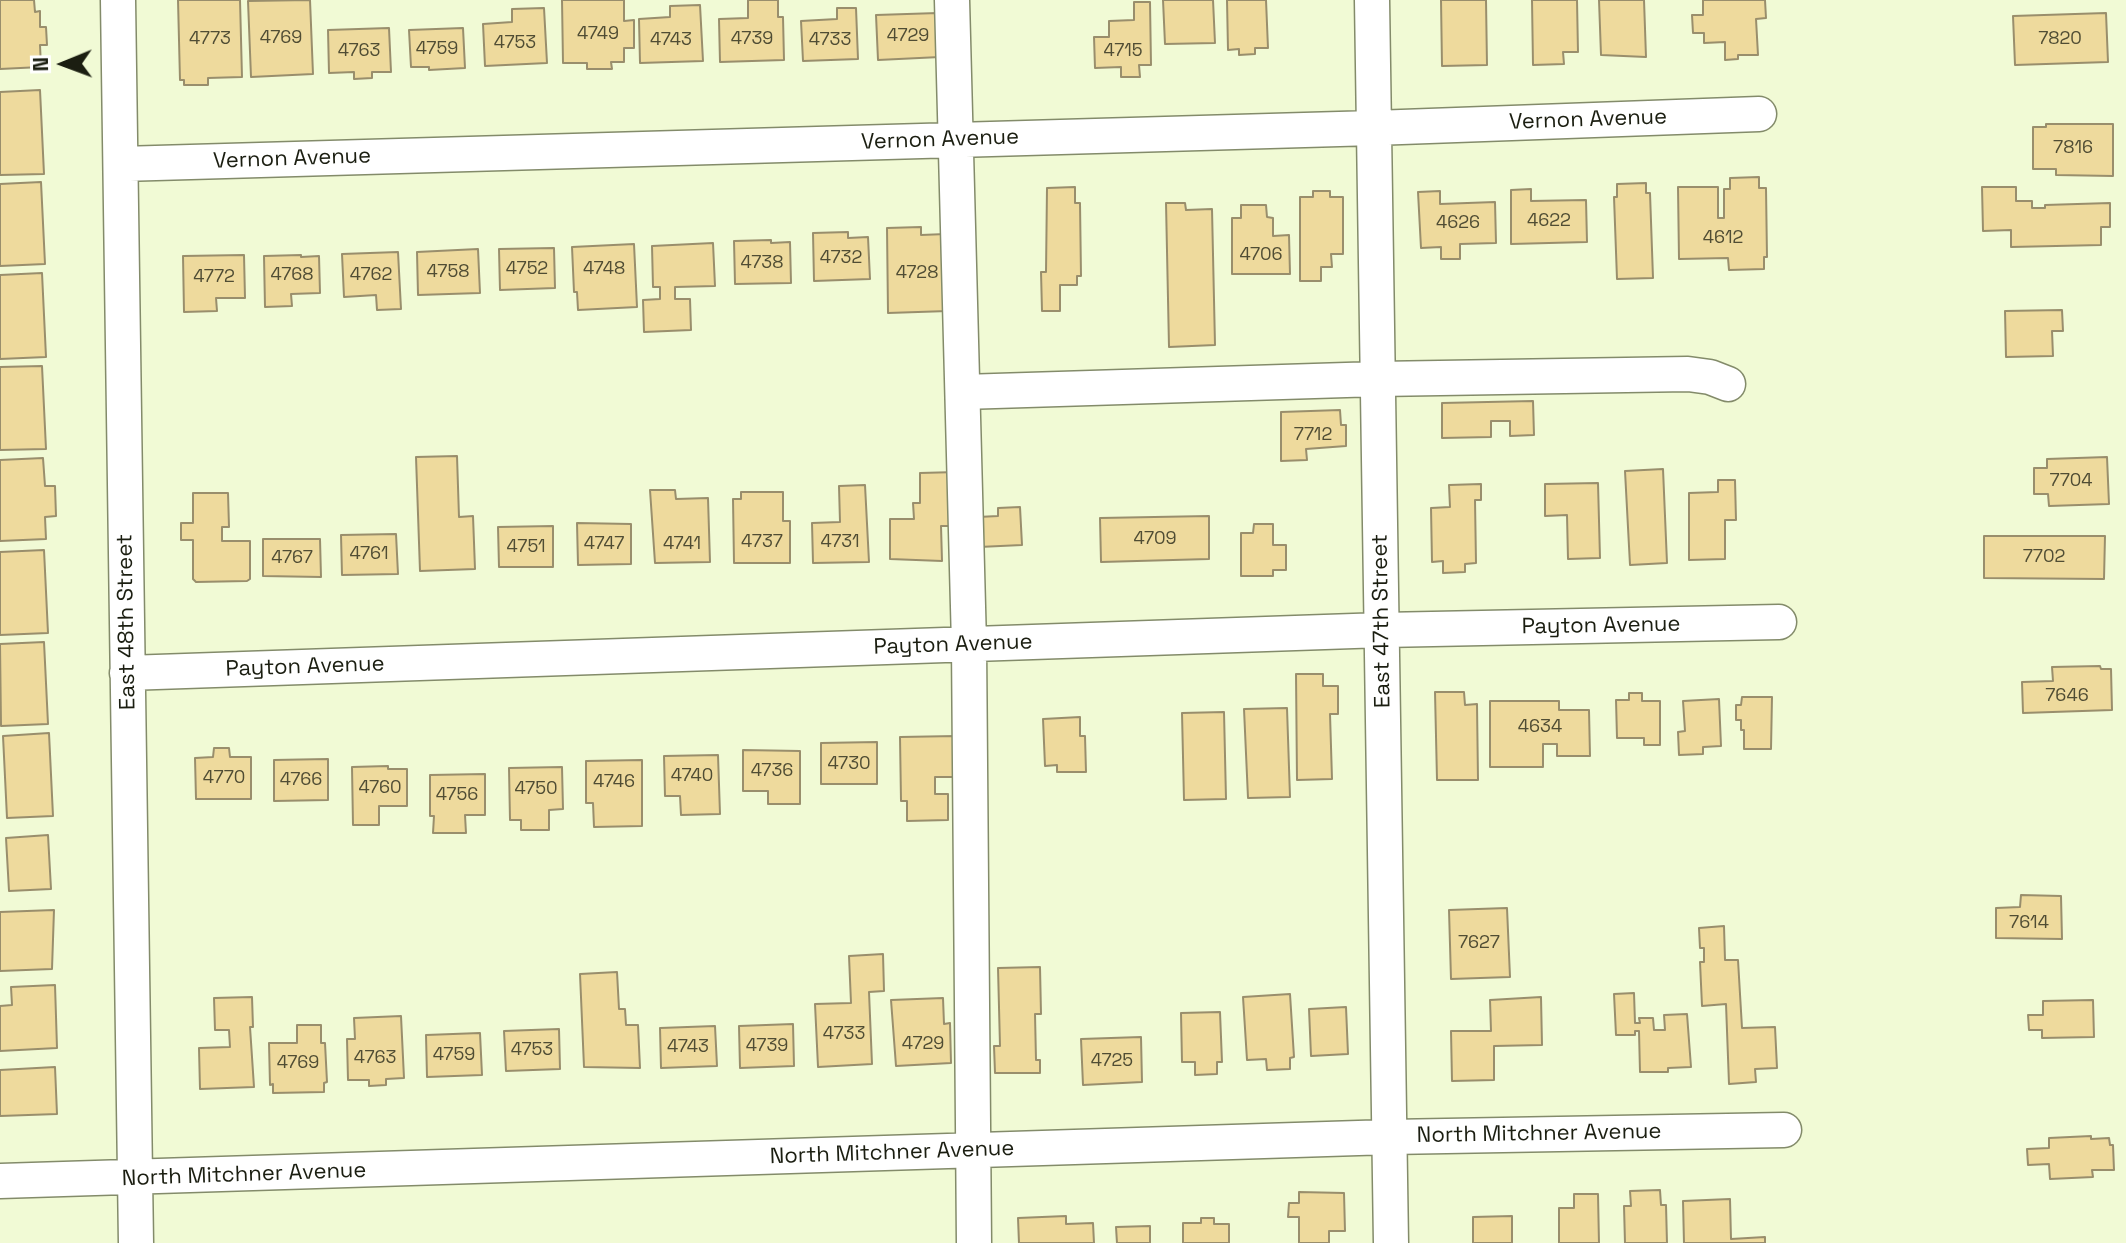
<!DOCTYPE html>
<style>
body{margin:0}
#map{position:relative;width:2126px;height:1243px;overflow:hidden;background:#f1fad5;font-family:"Space Grotesk",sans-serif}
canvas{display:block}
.north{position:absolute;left:24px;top:24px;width:80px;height:80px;-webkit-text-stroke:6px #fff;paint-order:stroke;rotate:269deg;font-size:22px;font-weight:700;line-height:32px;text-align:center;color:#1b1e11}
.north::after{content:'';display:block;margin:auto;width:28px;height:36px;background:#1b1e11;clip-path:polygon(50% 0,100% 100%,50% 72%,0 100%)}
</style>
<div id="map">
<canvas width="2126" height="1243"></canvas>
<div class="north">N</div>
</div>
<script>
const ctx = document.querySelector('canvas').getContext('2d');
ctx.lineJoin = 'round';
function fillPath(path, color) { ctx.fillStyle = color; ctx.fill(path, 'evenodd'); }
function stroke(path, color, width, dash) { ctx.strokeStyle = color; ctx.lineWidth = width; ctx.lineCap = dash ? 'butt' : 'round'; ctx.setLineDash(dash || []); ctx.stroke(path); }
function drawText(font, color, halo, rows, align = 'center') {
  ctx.font = font + ' "Space Grotesk",sans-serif'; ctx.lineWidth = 6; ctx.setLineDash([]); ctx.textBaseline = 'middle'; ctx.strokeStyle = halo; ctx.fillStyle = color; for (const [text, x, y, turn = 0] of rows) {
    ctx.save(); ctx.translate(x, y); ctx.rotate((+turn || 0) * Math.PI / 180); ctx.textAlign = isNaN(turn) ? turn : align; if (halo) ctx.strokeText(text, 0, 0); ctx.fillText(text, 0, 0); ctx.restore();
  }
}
const building = new Path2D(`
 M0,0H34L35,12L40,11V27H46L47,45H40L41,67L0,69Z
 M178,0H240L242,77L208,78V85H184V80H180Z
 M310,0L313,74L251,77L248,1Z
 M562,0H624V21L634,20V48H624V62H611L612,69H587V63H563Z
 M748,0H778V17H783L784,60L720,62L719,19L748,18Z
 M1163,0H1213L1215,43L1165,44Z
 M1227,0H1266L1268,48H1255V54L1239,55V49L1228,50Z
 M1441,0H1486L1487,65L1442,66Z
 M1532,0H1577L1578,52H1563L1564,64L1533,65Z
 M1599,0H1644L1646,57L1601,55Z
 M1703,0H1765L1766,18L1756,19L1758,55H1738V59L1725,60V42L1704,43V33H1693L1692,15H1703Z
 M1134,2H1150L1151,65H1139L1140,77H1121V67L1095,68L1094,37H1109V21L1134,20Z
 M700,5L703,61L640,63L639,19L670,17V6Z
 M544,8L547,63L485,66L483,24L512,22V9Z
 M837,8H856L858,59L803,61L801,21L837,19Z
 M938,13L940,57L878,60L876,15Z
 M2106,13L2108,62L2015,65L2013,16Z
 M389,28L391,72H372V78L354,79V72L329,73L328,30Z
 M463,28L465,68L429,70V67H411L409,30Z
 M40,90L44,174L0,175V92Z
 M2046,124H2113V176L2056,175V169H2033V127H2046Z
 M1759,177V188H1766L1767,257H1764V269L1729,270L1728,258L1679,259L1678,187H1718V218H1724V189H1730V178Z
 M41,182L45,264L0,266V184Z
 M1646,183V193H1650L1653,278L1617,279L1614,197H1617V184Z
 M1075,187V203H1080L1081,276H1077V285H1060V311H1042L1041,272H1046L1047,188Z
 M1982,187H2016V201H2032V208H2045V205L2110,203V227H2101V245L2011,247V230L1983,231Z
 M1531,189V201L1586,200L1587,242L1511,244V190Z
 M1313,191H1330V197H1343V254H1331L1332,267H1321V281H1300V197H1313Z
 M1440,191V204L1495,202L1496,243L1460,244V259H1441V247L1421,248L1418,192Z
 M1166,203H1185L1186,210L1212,209L1215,345L1169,347Z
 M1241,205H1266L1267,217L1273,218V236L1289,235L1290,274H1232V218H1241Z
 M921,227V235L946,234L948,311L888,313L887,228Z
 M848,232V238L868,237L870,279L814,281L813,233Z
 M771,240V243L790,242L791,283L735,284L734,241Z
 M713,243L715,286L675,287V299H690L691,330L644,332L643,300L660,299V287H653L652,246Z
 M634,244L637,307L578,310L577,292H574L572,247Z
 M554,248L555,288L500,290L499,249Z
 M478,249L480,293L418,295L417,252Z
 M398,252L401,309L377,310L376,295L344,297L342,254Z
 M244,255L245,298H216L217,311L184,312L183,256Z
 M301,255V257L319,256L320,293L291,294L292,306L265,307L264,256Z
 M42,273L46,357L0,359V275Z
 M2062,310L2063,331H2052L2053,356L2006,357L2005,311Z
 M42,366L46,449L0,450V367Z
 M1533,401L1534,435L1510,436V421H1491V437L1442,438V403Z
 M1340,410L1341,425H1346V446L1306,449L1307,460L1281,461V412Z
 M457,456L459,517L473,516L475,569L420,571L416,457Z
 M2107,457L2109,504L2049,506L2048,494H2034V468H2047V459Z
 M43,458L45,486H55L56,516L45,517L46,539L0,541V460Z
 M1663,469L1667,563L1630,565L1625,471Z
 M957,472V526H941L942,561L890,559V519H914L913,503H920V473Z
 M1718,480H1735L1736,520H1725V559L1689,560V493L1718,492Z
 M1598,483L1600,558L1568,559L1567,515L1545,516V484Z
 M1481,484V500H1475L1476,563L1465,564V572L1443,573V561L1432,562L1431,508L1450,507L1449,485Z
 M865,485L869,562L813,563L812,523L840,522L839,486Z
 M650,490H675L676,499L708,498L710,562L655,563Z
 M741,492H783V521H790V563H734L733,499H741Z
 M193,493H228L229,527H222V541H250V579L247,581L196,582L193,579V540H181V523H193Z
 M1020,507L1022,545L979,547L978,517L998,516V508Z
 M1209,516V559L1101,562L1100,518Z
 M577,523L631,524V564L578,565Z
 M1254,524H1273V545H1286V570H1273V576H1241V533H1253Z
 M553,526V567H499L498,527Z
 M396,534L398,574L342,575L341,535Z
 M1984,536H2105L2104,579L1984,578Z
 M263,539H320L321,577L263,576Z
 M44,550L48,633L0,635V552Z
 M44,642L48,724L1,726L0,644Z
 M2100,666L2101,669H2111L2112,710L2023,713L2022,682L2053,681L2052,667Z
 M1296,674H1323V686H1338V714H1330L1332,779L1297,780Z
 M1435,692H1464L1465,705L1477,704L1478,780H1437Z
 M1629,693H1642V701H1660V745H1644V738H1617L1616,700H1629Z
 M1742,697H1772L1771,749H1744V730H1741V720H1736V705H1741Z
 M1719,699L1721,746L1703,747V754L1679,755L1678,732L1685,731L1683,701Z
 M1490,701H1559V710H1589L1590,756H1557V744H1543V767H1490Z
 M1287,708L1290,797L1248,798L1244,709Z
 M1224,712L1226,799L1184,800L1182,713Z
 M1080,717V736H1085L1086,772H1057V765L1045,766L1043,719Z
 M49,733L53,816L7,818L3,736Z
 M956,736L957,777H935V794H948V820L907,821V801H901L900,737Z
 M877,742V784H821V743Z
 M214,748H229L230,757H251V799H196L195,758L213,757Z
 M743,750L800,751V804H768V791H743Z
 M718,755L720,814L681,815L680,796H665L664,756Z
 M328,759V800L274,801V760Z
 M642,760V826L594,827L593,803H586V761Z
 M388,766V769H407V806H379V825H353L352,767Z
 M562,767L563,809L549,810V830H521V820H510L509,768Z
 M485,774V815H465L466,833H433L434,816H430V775Z
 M48,835L51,889L9,891L6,838Z
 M2021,895L2061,896L2062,939L1996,938V908L2020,907Z
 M1507,908L1510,977L1451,979L1449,910Z
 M54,910L52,969L0,971V912Z
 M1724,926L1725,960H1738L1742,1028L1775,1027L1777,1068L1755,1069L1756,1082L1729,1084L1726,1004L1702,1006L1700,962H1704V948H1700L1699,928Z
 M883,954L884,991L869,992L872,1064L818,1067L815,1004L851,1003L849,956Z
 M1040,967L1041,1014H1035L1036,1060H1040V1073H995L994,1046H1000L998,968Z
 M617,972L619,1009H625L626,1025H638L640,1068L584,1067L580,974Z
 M55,985L57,1048L0,1051V1006L12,1005L11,987Z
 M1634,993L1635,1023H1640L1639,1018H1653L1654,1030H1665L1664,1015L1687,1014L1691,1067L1668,1068V1072H1640L1639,1031H1635V1035H1616L1614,994Z
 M1290,994L1294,1057L1290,1058V1069L1267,1070L1266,1059L1247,1060L1243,997Z
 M252,997L253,1027H250L254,1087L200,1089L199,1048L230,1047L229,1030H215L214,998Z
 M1541,997L1542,1045L1494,1046V1080L1452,1081L1451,1031H1491L1490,1000Z
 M943,998L944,1024L950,1023L951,1063L896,1066L891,1000Z
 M2093,1000L2094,1037L2042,1038V1030H2029L2028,1015H2043V1001Z
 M1346,1007L1348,1054L1311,1056L1309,1009Z
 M1220,1012L1222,1062H1217V1074L1195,1075V1062H1182L1181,1013Z
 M401,1016L404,1078L386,1079V1085L369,1086V1080H348L347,1039H355L354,1018Z
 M793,1024L794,1066L740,1068L739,1026Z
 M297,1025H321V1043H325L327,1082L324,1083V1092L273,1093V1084L270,1085L269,1043H297Z
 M715,1026L717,1066L661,1068L660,1028Z
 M559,1029L560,1069L506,1071L504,1031Z
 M480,1033L482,1075L427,1077L426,1035Z
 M1141,1037L1142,1082L1083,1085L1081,1039Z
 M55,1067L57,1114L0,1116V1070Z
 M2091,1136V1139L2109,1138L2110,1145H2113L2114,1170H2092L2093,1177L2050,1179L2049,1164L2028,1165L2027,1149L2049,1148V1138Z
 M1660,1190L1661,1205H1666L1667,1243H1625L1624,1206H1631L1630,1191Z
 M1299,1192L1344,1193L1345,1231H1329V1243H1299V1217H1288L1289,1203H1299Z
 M1574,1194H1598L1599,1243H1559V1208H1574Z
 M1730,1199L1731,1239L1765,1237V1243H1684L1683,1201Z
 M1066,1216V1224L1093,1223L1094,1243H1019L1018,1218Z
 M1512,1216V1243H1473V1217Z
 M1201,1218H1214V1224H1229V1243H1183V1223H1201Z
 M1150,1226V1243H1117L1116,1227Z`);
fillPath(building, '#eeda9d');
stroke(building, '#998e6c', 2);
const minor = new Path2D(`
 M118,0L136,1243
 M952,0L969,644L974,1243
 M1372,0L1391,1243
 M121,164L1374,128L1759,114
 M963,392L1378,379L1688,374L1710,377L1728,384
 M127,673L1383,630L1779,622
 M0,1181L1390,1137L1784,1130`);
stroke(minor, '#838b6a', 37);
stroke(minor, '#fff', 34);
drawText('18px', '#504d34', null, [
 ["4749",598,34],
 ["4729",908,36],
 ["4769",281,38],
 ["4773",210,39],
 ["4739",752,39],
 ["7820",2060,39],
 ["4743",671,40],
 ["4733",830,40],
 ["4753",515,43],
 ["4759",437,49],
 ["4763",359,51],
 ["4715",1123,51],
 ["7816",2073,148],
 ["4622",1549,221],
 ["4626",1458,223],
 ["4612",1723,238],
 ["4706",1261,255],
 ["4732",841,258],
 ["4738",762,263],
 ["4752",527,269],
 ["4748",604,269],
 ["4758",448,272],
 ["4728",917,273],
 ["4768",292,275],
 ["4762",371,275],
 ["4772",214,277],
 ["7712",1313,435],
 ["7704",2071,481],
 ["4709",1155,539],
 ["4737",762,542],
 ["4731",840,542],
 ["4747",604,544],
 ["4741",682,544],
 ["4751",526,547],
 ["4761",369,554],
 ["7702",2044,557],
 ["4767",292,558],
 ["7646",2067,696],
 ["4634",1540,727],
 ["4730",849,764],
 ["4736",772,771],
 ["4740",692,776],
 ["4770",224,778],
 ["4766",301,780],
 ["4746",614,782],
 ["4760",380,788],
 ["4750",536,789],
 ["4756",457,795],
 ["7614",2029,923],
 ["7627",1479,943],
 ["4733",844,1034],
 ["4729",923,1044],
 ["4739",767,1046],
 ["4743",688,1047],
 ["4753",532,1050],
 ["4759",454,1055],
 ["4763",375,1058],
 ["4725",1112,1061],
 ["4769",298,1063]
]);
drawText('22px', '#1b1e11', '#fff', [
 ["Vernon Avenue",1588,120,-2],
 ["Vernon Avenue",940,140,-2],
 ["Vernon Avenue",292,159,-2],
 ["East 47th Street",1382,621,-91],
 ["East 48th Street",127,622,-91],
 ["Payton Avenue",1601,626,-1],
 ["Payton Avenue",953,645,-2],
 ["Payton Avenue",305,667,-2],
 ["North Mitchner Avenue",1539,1134,-1],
 ["North Mitchner Avenue",892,1153,-2],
 ["North Mitchner Avenue",244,1175,-2]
]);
</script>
